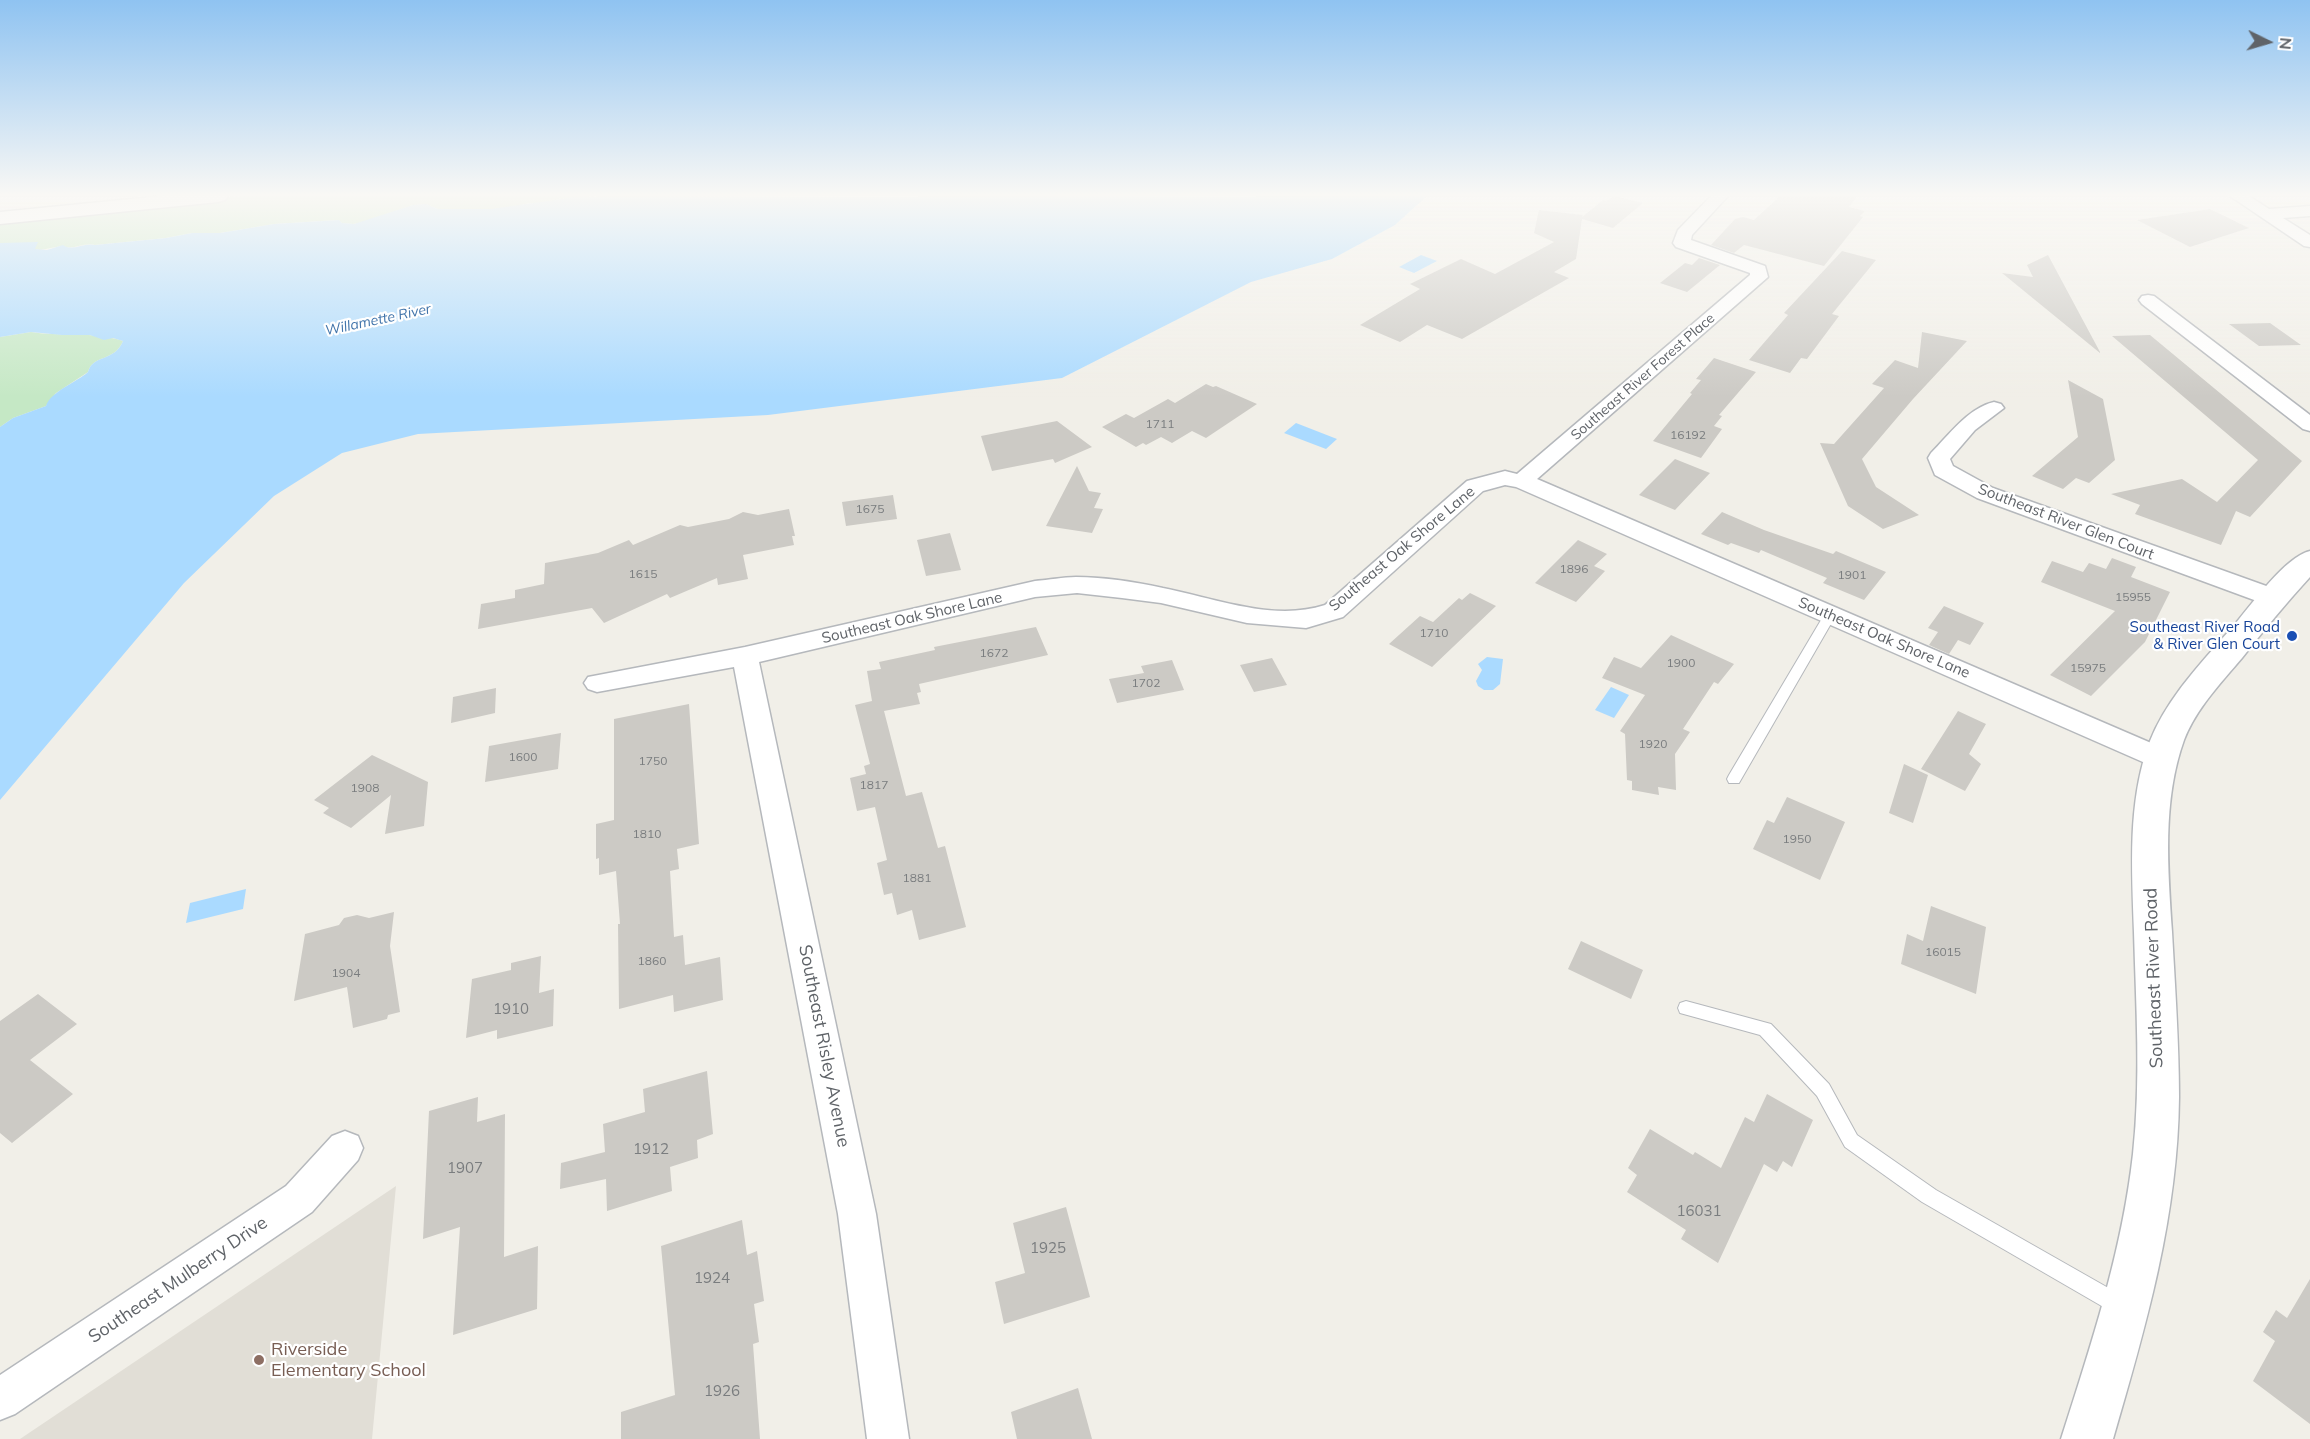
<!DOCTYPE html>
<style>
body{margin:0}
#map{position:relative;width:2310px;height:1439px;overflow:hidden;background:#f1efe8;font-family:Mulish,sans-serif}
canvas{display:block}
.north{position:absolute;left:2238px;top:12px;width:60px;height:60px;-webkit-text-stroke:4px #fff;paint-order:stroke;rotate:95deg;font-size:16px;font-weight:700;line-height:24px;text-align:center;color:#5f6368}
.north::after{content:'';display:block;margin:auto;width:21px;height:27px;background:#5f6368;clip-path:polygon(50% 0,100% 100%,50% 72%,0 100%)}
</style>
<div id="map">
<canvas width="2310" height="1439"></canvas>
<div class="north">N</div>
</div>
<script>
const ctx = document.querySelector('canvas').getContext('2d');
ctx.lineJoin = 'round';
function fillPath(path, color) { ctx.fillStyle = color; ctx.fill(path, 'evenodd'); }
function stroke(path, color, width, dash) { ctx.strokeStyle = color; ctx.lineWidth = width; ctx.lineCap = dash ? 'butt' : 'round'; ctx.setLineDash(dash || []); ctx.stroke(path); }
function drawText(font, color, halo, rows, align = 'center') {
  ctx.font = font + ' Mulish,sans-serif'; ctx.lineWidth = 4.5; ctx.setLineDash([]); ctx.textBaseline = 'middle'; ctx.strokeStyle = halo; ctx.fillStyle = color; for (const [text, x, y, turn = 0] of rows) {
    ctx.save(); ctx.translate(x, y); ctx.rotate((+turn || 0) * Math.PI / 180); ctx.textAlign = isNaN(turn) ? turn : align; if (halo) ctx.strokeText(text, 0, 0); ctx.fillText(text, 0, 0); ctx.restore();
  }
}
fillPath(new Path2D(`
 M396,1186L372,1439H20Z`), '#e1ded6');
fillPath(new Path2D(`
 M241,196H599L558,199L548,203H528L507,209L491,210L438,209L426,204L413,205L367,221L353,224L342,223L338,220L274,224L220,233H192L166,238L95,245C84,242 72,251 62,246L40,250L35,249V247L0,243V221Z
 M31,332C60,337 93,331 123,341C115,362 93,354 88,372L56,393L46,406L13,418L0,427V337Z`), '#c5e8c5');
fillPath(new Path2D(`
 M583,196L592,197L1427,196L1395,225L1332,259L1251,282L1062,378L768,415L418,434L342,453L274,496L184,583L0,800V427L13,418L46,406C50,392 77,382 88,372C93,354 115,362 123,341L113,338L104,340L90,335H62L31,332L0,337V243L38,242L35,249L47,250L63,245C72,252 84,242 95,245L166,238L192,233H220L274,224L339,220L342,223L354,224L413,205L426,204L438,209H491Z
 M1421,255L1437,261L1414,273L1399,267Z
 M1296,423L1337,439L1326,449L1284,433Z
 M1487,657L1503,659L1500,684L1493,690H1484L1478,686L1476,681L1482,670L1478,664Z
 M1611,687L1629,695L1614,718L1595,710Z
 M246,889L243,909L186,923L190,903Z`), '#aadaff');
fillPath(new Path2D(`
 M1614,196L1643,203L1613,228L1582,219L1576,259L1554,272L1569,278L1462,339L1427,325L1400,342L1360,325L1420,289L1410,284L1461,259L1495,274L1554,242L1534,233L1539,210L1583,215L1582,217L1603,200L1606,201Z
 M1780,196H1857L1849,207L1865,211L1860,216L1863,217L1824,266L1744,245L1734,253L1711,245L1735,219L1743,217L1754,220Z
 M2210,209L2249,228L2190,247L2137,220Z
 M1842,251L1876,260L1832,314L1839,316L1807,359L1801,358L1790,373L1749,360L1788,315L1784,313Z
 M2048,255L2100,352V353L2002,273L2033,277L2027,265Z
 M1699,258L1720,265L1687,292L1660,283L1685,263L1692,265Z
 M2270,323L2301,345L2259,346L2229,324Z
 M1922,332L1967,341L1913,399L1862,459L1876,487L1919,515L1883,529L1848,506L1820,443L1834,444L1884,388L1872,384L1895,360L1918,368Z
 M2150,335L2302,461L2250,517L2236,511L2221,545L2135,514L2140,505L2111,494L2182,479L2217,502L2258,460L2112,336Z
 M1714,358L1756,372L1719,415L1722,416L1714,426L1722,429L1701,458L1653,441L1692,394L1690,393L1701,380L1696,379Z
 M2068,380L2103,399L2115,460L2089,483L2076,478L2063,489L2032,476L2078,437Z
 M1206,384L1213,387L1216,386L1257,404L1206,438L1192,431L1172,443L1161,437L1146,445L1143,443L1136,447L1102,427L1126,414L1134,418L1168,399L1175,403Z
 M1057,421L1092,447L1055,463L1053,459L992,471L981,436Z
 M1675,459L1710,473L1675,510L1639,495Z
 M1077,466L1089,491L1101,493L1094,508L1103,509L1092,533L1046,526Z
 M893,495L897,519L846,526L842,502Z
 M789,509L795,536H792L794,545L743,555L748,579L718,585L717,578L670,598L667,594L604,623L592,608L478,629L481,604L515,598V590L544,584L545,563L598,553L629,540L633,545L680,525L688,527L729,519L743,512L758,515Z
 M1722,512L1764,530L1833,554L1836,551L1886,572L1864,600L1823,583L1827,578L1761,550L1759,553L1731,543L1728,545L1701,534Z
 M950,533L961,570L926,576L917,540Z
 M1578,540L1607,554L1594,566L1605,571L1576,602L1535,583Z
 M2112,558L2136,567L2131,577L2170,592L2145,642L2091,696L2050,675L2115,611L2041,582L2052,561L2083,572L2089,563L2106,569Z
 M1470,593L1496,606L1432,667L1389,644L1420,616L1433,622L1459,598L1462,600Z
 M1944,606L1984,623L1970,645L1958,640L1949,654L1929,645L1938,632L1928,628Z
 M1036,627L1048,655L919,684L921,692L917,693L920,704L884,711L906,796L922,792L938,848L945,846L966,927L919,940L912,910L897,915L892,893L884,895L877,863L887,860L875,807L857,811L850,778L866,774L864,766L870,764L855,705L872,701L867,671L881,669L879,662L935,650L934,647Z
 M1671,635L1734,664L1718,684L1714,682L1683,729L1690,732L1675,754L1676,790L1658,787L1659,795L1632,790V781L1627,780L1625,734L1620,731L1645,695L1602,678L1614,657L1641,668Z
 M1272,658L1287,685L1254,692L1240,665Z
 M1172,660L1184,690L1117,703L1109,679L1144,673L1141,666Z
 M496,688L495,713L451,723L453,697Z
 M689,704L699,844L677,849L679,869L670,871L674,937L683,935L685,965L720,957L723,1000L674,1012L673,995L619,1009L618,924H620L616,871L599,875V858L596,859V824L614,820V719Z
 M1958,711L1986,724L1969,754L1981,764L1965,791L1921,769Z
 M561,733L558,769L485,782L489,746Z
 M372,755L428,782L424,826L385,834L391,795L351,828L323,813L329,808L314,800Z
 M1904,764L1928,775L1913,823L1889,813Z
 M1787,797L1845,822L1820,880L1753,849L1767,820L1774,823Z
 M1931,906L1986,927L1976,994L1901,964L1907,934L1923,941Z
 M394,912L390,946L400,1012L388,1015L387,1019L353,1028L347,987L294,1001L305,934L339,925L344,918L357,915L369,918Z
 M1581,941L1643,970L1631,999L1568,969Z
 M541,956L539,993L554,989L553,1026L497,1039V1030L466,1038L472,979L511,970V963Z
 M38,994L77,1024L30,1060L73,1094L12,1143L0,1133V1021Z
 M707,1071L713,1134L697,1140L698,1158L670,1167L672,1191L607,1211L606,1179L560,1189L561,1163L605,1152L603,1124L645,1112L643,1089Z
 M1767,1094L1813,1120L1792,1167L1783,1161L1777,1172L1764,1164L1718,1263L1681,1239L1686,1230L1627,1192L1637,1175L1628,1168L1650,1129L1693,1155L1695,1152L1721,1168L1745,1117L1754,1122Z
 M478,1097L477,1122L505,1114L504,1257L538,1246L537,1309L453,1335L460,1227L423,1239L429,1111Z
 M1066,1207L1090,1297L1004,1324L995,1282L1025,1273L1013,1223Z
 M742,1220L747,1255L757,1251L764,1301L754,1304L759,1342L753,1344L760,1439H621V1412L675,1395L661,1246Z
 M2310,1279V1424L2253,1381L2275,1341L2263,1332L2276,1310L2287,1318Z
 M1078,1388L1092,1439H1017L1011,1412Z`), '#cccac5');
const service = new Path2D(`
 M1830,611L1836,615L1739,783H1729L1727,779L1729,775L1824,615Z
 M1686,1001L1771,1024L1829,1084L1857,1135L1936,1190L2126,1298L2129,1305L2126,1312L2119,1315L2112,1312L1922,1202L1845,1147L1817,1096L1760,1035L1680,1013L1678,1008L1680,1003Z`);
const minor = new Path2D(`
 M1711,196H1728L1692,235L1691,240L1765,266L1768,277L1537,479L2172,752L2176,759L2172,766L2162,769L2152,766L1516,487L1505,485L1483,491L1343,617L1306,628L1247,623L1161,603L1122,598L1077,593L1035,597L759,662L876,1214L909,1439H867L838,1214L734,667L597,692L588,689L584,683L588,677L745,647L1035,581C1049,580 1063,577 1076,577C1104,577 1136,582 1163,588C1215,598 1273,622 1325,605L1467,481L1505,471L1517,474L1750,275V273L1676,247L1673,243L1678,230Z
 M2230,196H2249L2269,209L2310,206V216L2283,218L2310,235V247L2304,246Z
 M2148,295L2154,296L2310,415V431L2303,429L2142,304L2139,300L2142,296Z
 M1994,402L2001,404L2004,408L1975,430L1950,459L1953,466L1993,488L2283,592L2286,598L2283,604L2274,606L2265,604L1977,498L1935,475L1928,458L1931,453C1949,435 1968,408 1994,402Z
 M345,1131L358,1136L363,1148L358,1160L312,1212L15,1414L0,1420V1375L286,1186L332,1136Z`);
const tertiary = new Path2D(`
 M162,196H228L225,200L218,202L0,224V212Z
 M2310,551V577C2286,603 2264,630 2242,658C2220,684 2196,709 2184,740C2162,801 2168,869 2172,932C2175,987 2179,1042 2179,1097C2178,1216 2146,1326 2113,1439H2061C2091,1345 2122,1252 2133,1154C2141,1080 2136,1006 2134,932C2132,869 2127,801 2150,741C2168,696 2204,660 2235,624C2252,604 2285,557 2310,551Z`);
stroke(service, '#b5b8bc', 2);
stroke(minor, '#b5b8bc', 3);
stroke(tertiary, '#b5b8bc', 3);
fillPath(service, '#fff');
fillPath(minor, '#fff');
fillPath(tertiary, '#fff');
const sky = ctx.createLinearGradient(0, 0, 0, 397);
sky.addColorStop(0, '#8fc3f1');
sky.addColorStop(0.49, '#f9f8f5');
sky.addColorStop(1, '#f9f8f500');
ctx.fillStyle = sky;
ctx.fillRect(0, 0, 2310, 397);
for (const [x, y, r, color] of [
 [2292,636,6,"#1a4fb4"],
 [259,1360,6,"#8d6e63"]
]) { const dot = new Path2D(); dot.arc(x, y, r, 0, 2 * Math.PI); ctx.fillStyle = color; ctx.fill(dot); stroke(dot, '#fff', 2); }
drawText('12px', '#7a7d7f', null, [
 ["1711",1160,424],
 ["16192",1688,435],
 ["1675",870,509],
 ["1896",1574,569],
 ["1615",643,574],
 ["1901",1852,575],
 ["15955",2133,597],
 ["1710",1434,633],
 ["1672",994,653],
 ["1900",1681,663],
 ["15975",2088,668],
 ["1702",1146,683],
 ["1920",1653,744],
 ["1600",523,757],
 ["1750",653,761],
 ["1817",874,785],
 ["1908",365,788],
 ["1810",647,834],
 ["1950",1797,839],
 ["1881",917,878],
 ["16015",1943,952],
 ["1860",652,961],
 ["1904",346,973]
]);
drawText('italic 14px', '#4174aa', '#fff', [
 ["Willamette River",378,320,-12]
]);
drawText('14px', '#5f6368', '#fff', [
 ["Southeast River Forest Place",1643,377,-41]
]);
drawText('15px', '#5f6368', '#fff', [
 ["Southeast River Glen Court",2066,522,21],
 ["Southeast Oak Shore Lane",1402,549,-40],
 ["Southeast Oak Shore Lane",912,618,-13],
 ["Southeast Oak Shore Lane",1884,638,23]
]);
drawText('15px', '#164399', '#fff', [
 ["Southeast River Road",2280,627],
 ["& River Glen Court",2280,644]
], 'right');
drawText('15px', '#7a7d7f', null, [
 ["1910",511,1009],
 ["1912",651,1149],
 ["1907",465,1168],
 ["16031",1699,1211],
 ["1925",1048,1248],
 ["1924",712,1278],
 ["1926",722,1391]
]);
drawText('18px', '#5f6368', '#fff', [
 ["Southeast River Road",2154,978,-92],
 ["Southeast Risley Avenue",824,1046,79],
 ["Southeast Mulberry Drive",178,1280,-34]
]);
drawText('18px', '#785e54', '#fff', [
 ["Riverside",271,1350],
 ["Elementary School",271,1371]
], 'left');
</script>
